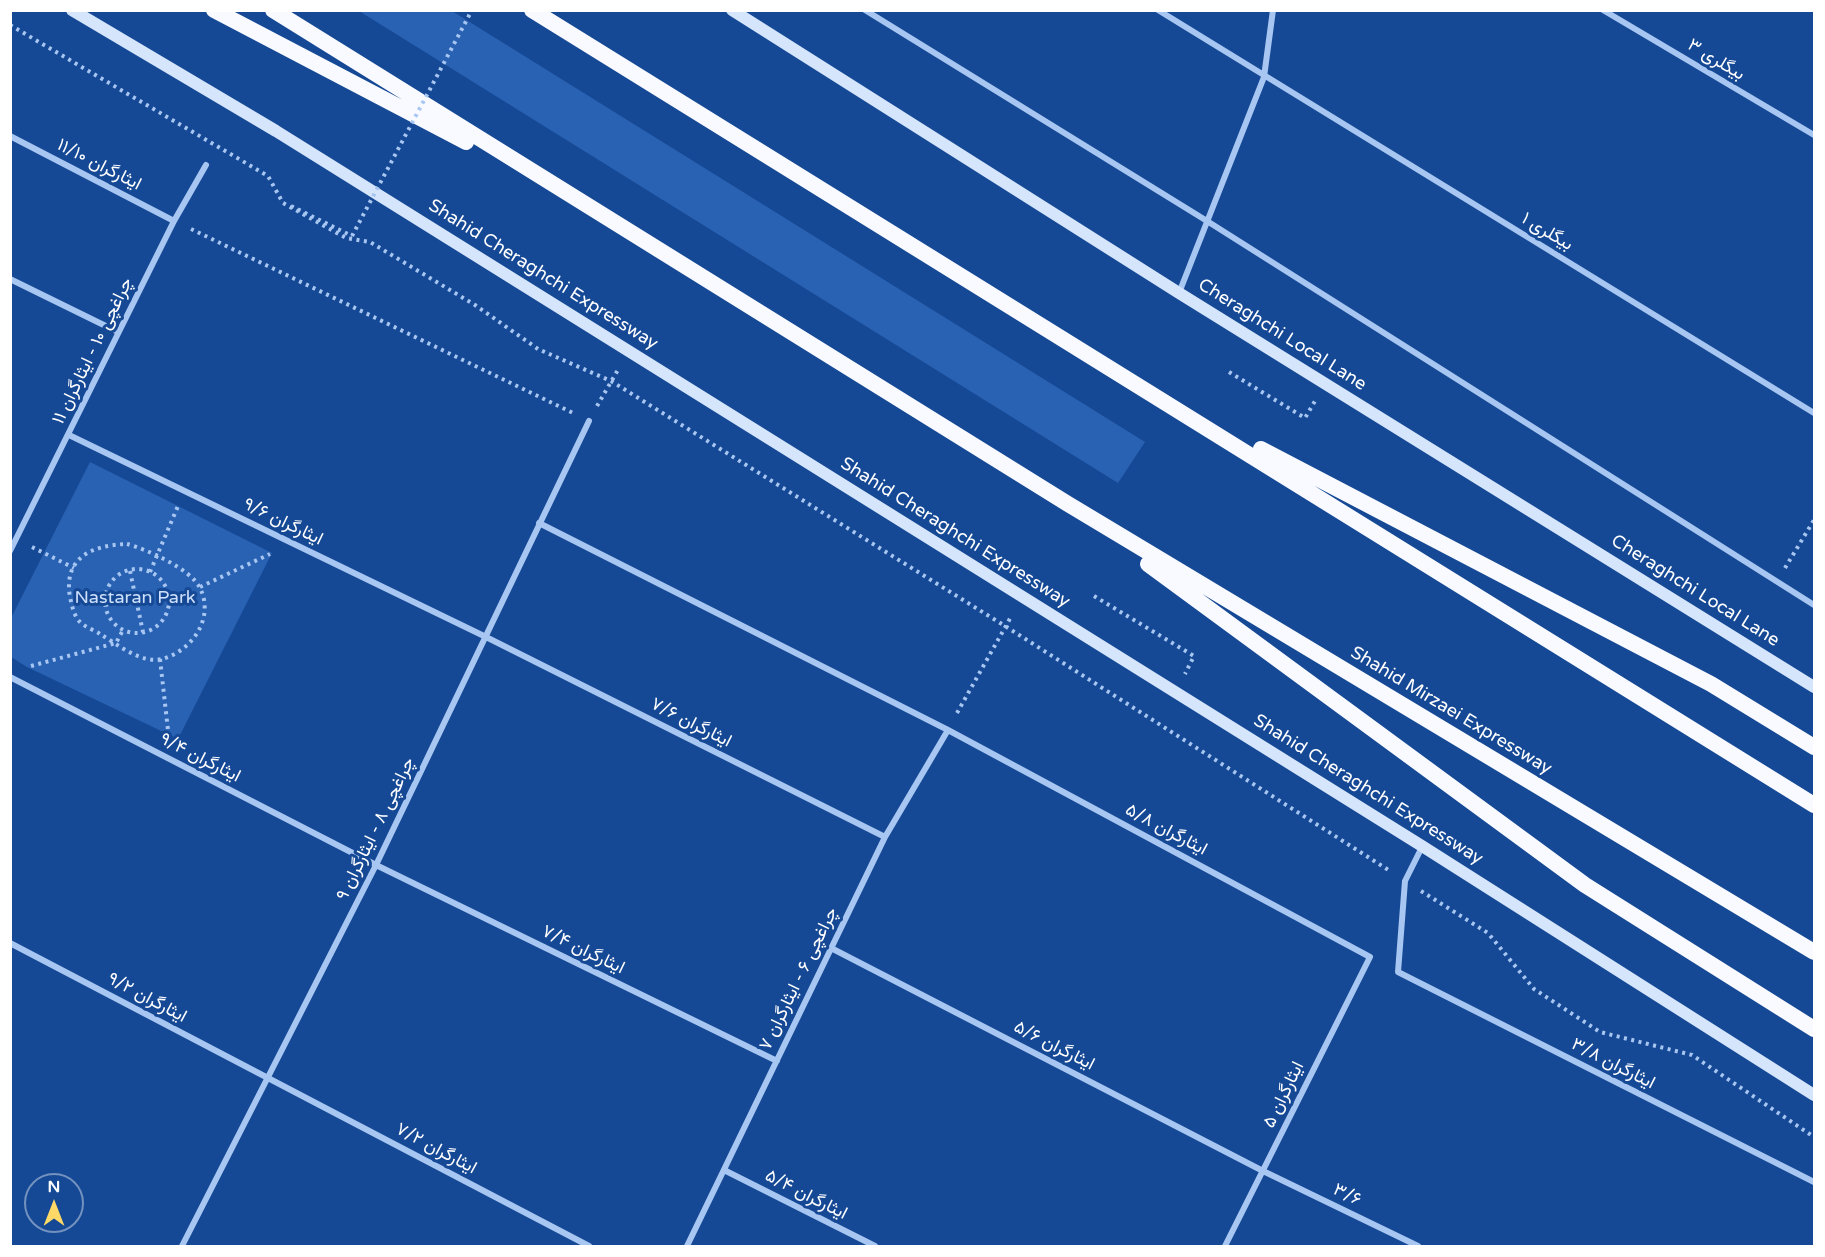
<!DOCTYPE html>
<meta charset="utf-8">
<style>
body{margin:0}
#map{position:relative;width:1825px;height:1257px;overflow:hidden;background:#164995;font-family:"Varela Round",sans-serif}
canvas{display:block}
.frame{position:absolute;inset:0;border:12px solid #fff;pointer-events:none}
.north{position:absolute;left:24px;top:1173px;width:60px;height:60px;box-sizing:border-box;background:#164995;border:2px solid #7392bf;border-radius:50%;rotate:0deg;font-size:16px;font-weight:700;line-height:24px;text-align:center;color:#fff}
.north::after{content:'';display:block;margin:auto;width:21px;height:27px;background:#ffd967;clip-path:polygon(50% 0,100% 100%,50% 72%,0 100%)}
</style>
<div id="map">
<canvas width="1825" height="1257"></canvas>
<div class="frame"></div>
<div class="north">N</div>
</div>
<script>
const ctx = document.querySelector('canvas').getContext('2d');
ctx.lineJoin = 'round';
function fillPath(path, color) { ctx.fillStyle = color; ctx.fill(path, 'evenodd'); }
function stroke(path, color, width, dash) { ctx.strokeStyle = color; ctx.lineWidth = width; ctx.lineCap = dash ? 'butt' : 'round'; ctx.setLineDash(dash || []); ctx.stroke(path); }
function drawText(font, color, halo, rows, align = 'center') {
  ctx.font = font + ' "Varela Round",Vazirmatn,sans-serif'; ctx.lineWidth = 6; ctx.setLineDash([]); ctx.textBaseline = 'middle'; ctx.strokeStyle = halo; ctx.fillStyle = color; for (const [text, x, y, turn = 0] of rows) {
    ctx.save(); ctx.translate(x, y); ctx.rotate((+turn || 0) * Math.PI / 180); ctx.textAlign = isNaN(turn) ? turn : align; if (halo) ctx.strokeText(text, 0, 0); ctx.fillText(text, 0, 0); ctx.restore();
  }
}
fillPath(new Path2D(`
 M359,11H452L1145,442L1118,483Z
 M90,462L272,553L178,739L27,667L11,657V618Z`), '#2962b3');
stroke(new Path2D(`
 M10,25L268,176L283,203L346,238L370,242L475,305L538,349L611,381L1005,626L1390,871
 M291,206L352,236
 M191,229L573,413
 M1229,372L1305,418L1315,401
 M597,406L619,368
 M127,544C146,549 191,569 200,588C215,618 192,651 162,659C141,664 117,644 100,634C94,630 85,627 80,622C74,616 72,606 70,597C63,557 93,545 127,544Z
 M32,547L74,568
 M1785,568L1814,520
 M105 601a32 32 0 1 1 64 0a32 32 0 1 1-64 0Z
 M130,571L143,632
 M150,572L178,506
 M200,587L270,554
 M1094,596L1194,656L1185,674
 M105,605L168,592
 M160,659L169,739
 M31,666L116,643L123,630
 M957,713L1012,615
 M1421,891L1488,933L1534,989L1600,1032L1692,1055L1814,1137`), '#a7c6f1', 4, [3, 4.5]);
stroke(new Path2D(`
 M865,10L1207,221L1814,605
 M1158,10L1814,413
 M1603,10L1814,135
 M10,136L174,221
 M10,279L118,332
 M1179,293L1264,77L1273,10
 M69,435L484,636L885,837
 M539,523L948,730L1370,957L1225,1246
 M10,551L174,221L206,165
 M10,677L376,865L777,1061
 M1422,847L1405,881L1398,972L1814,1182
 M10,943L589,1246
 M831,948L1263,1171L1418,1246
 M724,1170L875,1246
 M182,1246L376,865L589,421
 M687,1246L885,837L948,730`), '#a7c6f1', 6);
stroke(new Path2D(`
 M72,10L276,131L1422,846L1814,1095
 M732,10L1179,293L1814,687`), '#d5e5fc', 12);
stroke(new Path2D(`
 M214,10L466,142
 M273,10L1068,504L1814,952
 M532,10L1814,805
 M1261,449L1711,684L1814,747
 M1148,564L1585,885L1814,1029`), '#f8faff', 16);
stroke(new Path2D(`
 M352,236L472,10`), '#a7c6f1', 4, [3, 4.5]);
drawText('18px', '#fff', '#164995', [
 ["بیگلری ۳",1716,60,31],
 ["ایثارگران ۱۱/۱۰",99,165,27],
 ["بیگلری ۱",1547,232,31],
 ["Shahid Cheraghchi Expressway",543,275,32],
 ["Cheraghchi Local Lane",1282,335,32],
 ["چراغچی ۱۰ - ایثارگران ۱۱",93,351,-64],
 ["ایثارگران ۹/۶",283,522,26],
 ["Shahid Cheraghchi Expressway",955,533,32],
 ["Cheraghchi Local Lane",1695,591,32],
 ["Shahid Mirzaei Expressway",1451,711,31],
 ["ایثارگران ۷/۶",691,723,27],
 ["ایثارگران ۹/۴",200,758,27],
 ["Shahid Cheraghchi Expressway",1368,790,32],
 ["چراغچی ۸ - ایثارگران ۹",376,829,-64],
 ["ایثارگران ۵/۸",1166,830,28],
 ["ایثارگران ۷/۴",583,950,26],
 ["چراغچی ۶ - ایثارگران ۷",799,979,-64],
 ["ایثارگران ۹/۲",147,998,28],
 ["ایثارگران ۵/۶",1054,1046,27],
 ["ایثارگران ۳/۸",1613,1064,27],
 ["ایثارگران ۵",1284,1095,-64],
 ["ایثارگران ۷/۲",436,1149,28],
 ["ایثارگران ۵/۴",806,1195,27],
 ["۳/۶",1347,1195,26]
]);
drawText('18px', '#cee1fc', '#164995', [
 ["Nastaran Park",135,598]
]);
</script>
